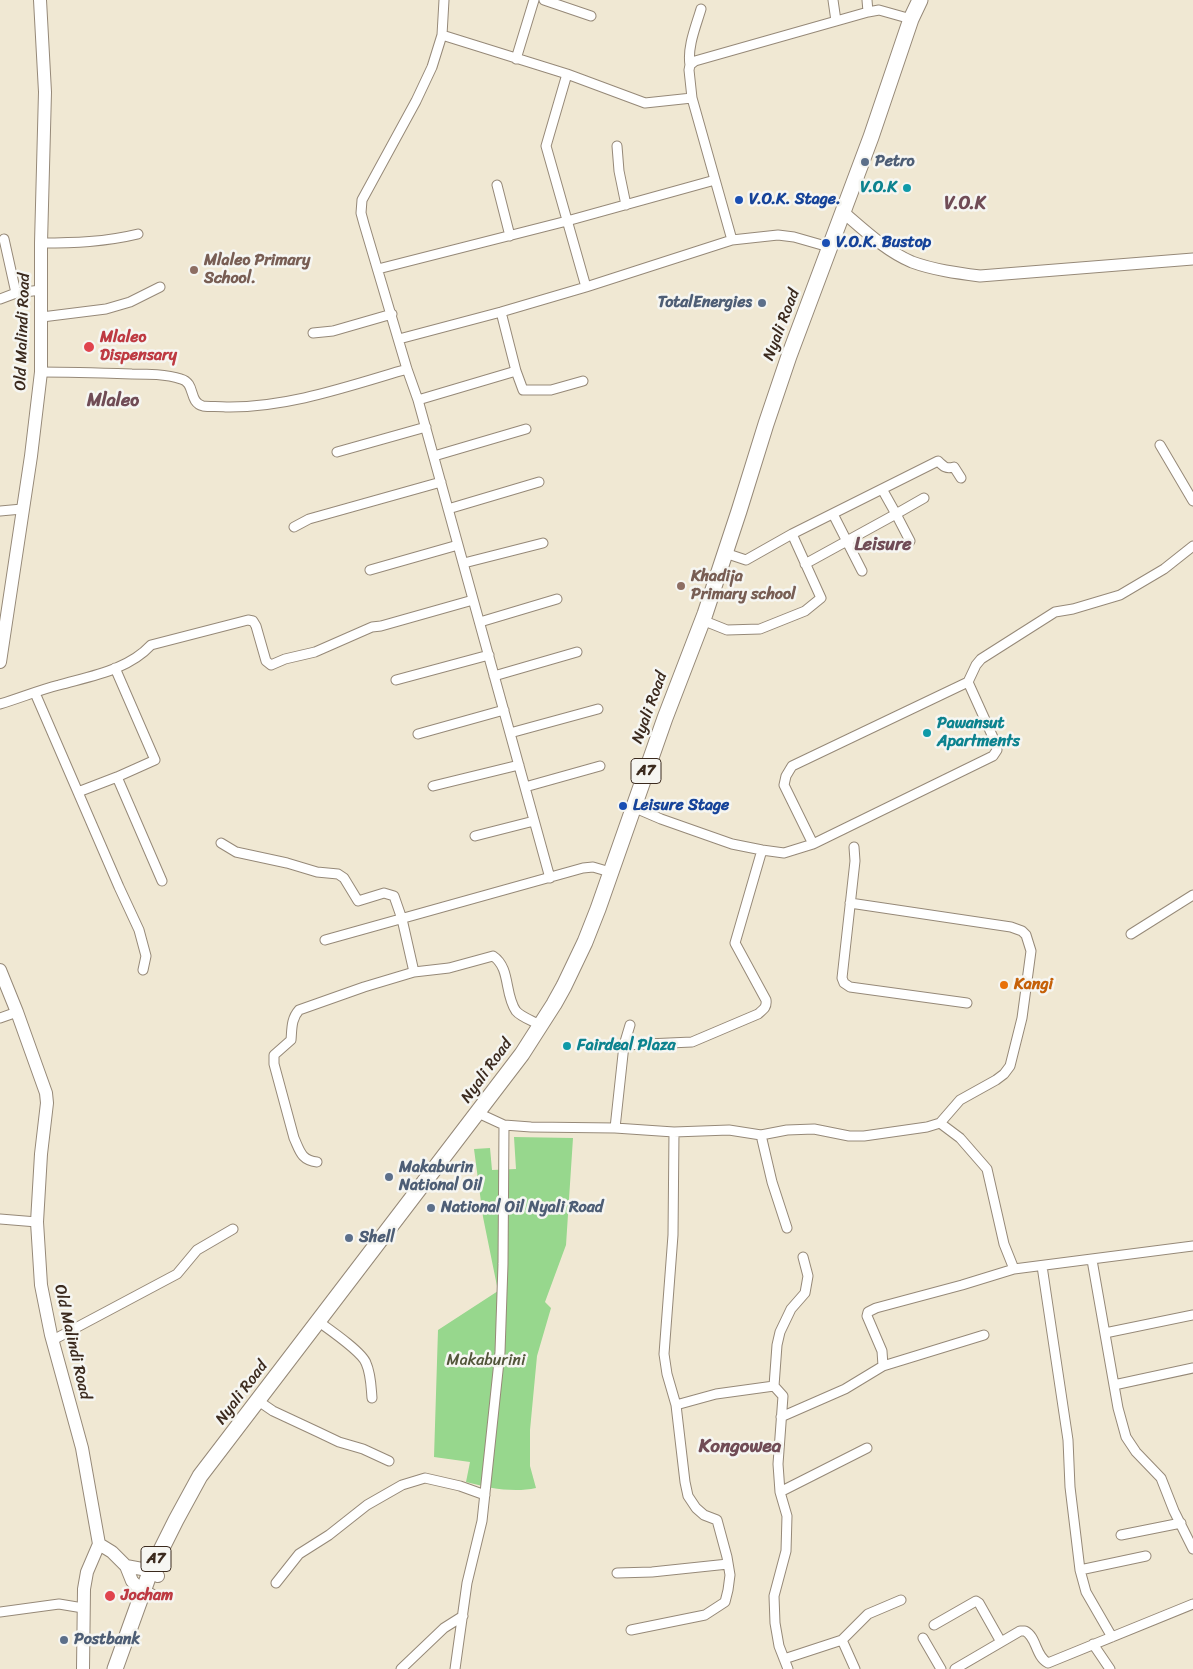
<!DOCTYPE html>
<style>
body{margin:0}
canvas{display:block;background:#f0e8d3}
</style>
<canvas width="1193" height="1669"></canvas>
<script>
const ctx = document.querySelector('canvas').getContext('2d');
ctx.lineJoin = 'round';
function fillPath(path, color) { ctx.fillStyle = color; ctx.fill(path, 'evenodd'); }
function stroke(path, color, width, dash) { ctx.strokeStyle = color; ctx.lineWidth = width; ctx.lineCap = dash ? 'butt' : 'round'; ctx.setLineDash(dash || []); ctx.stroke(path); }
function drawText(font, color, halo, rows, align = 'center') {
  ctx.font = font + ' Sriracha,sans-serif'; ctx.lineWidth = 5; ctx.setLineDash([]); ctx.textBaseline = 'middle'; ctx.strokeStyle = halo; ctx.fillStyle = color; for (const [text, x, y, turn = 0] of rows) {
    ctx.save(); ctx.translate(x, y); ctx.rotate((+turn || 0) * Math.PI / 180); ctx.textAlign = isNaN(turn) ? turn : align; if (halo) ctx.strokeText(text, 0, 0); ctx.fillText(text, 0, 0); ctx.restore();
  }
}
fillPath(new Path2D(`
 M514,1137L573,1138L566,1245L545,1302L551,1308L537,1356L530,1430V1466L536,1488C513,1493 489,1488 466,1482L470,1462L434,1457L438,1330L498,1291L483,1217L474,1149L490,1148L492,1170L516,1169Z`), '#97d78d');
const minor = new Path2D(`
 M544,0L591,16
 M833,0L836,21
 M867,0L868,12
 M442,35L444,0
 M516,59L534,0
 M690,65C687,47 696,26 701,9
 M567,74L546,146L586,287
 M617,146L619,171L626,205
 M497,185L510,236
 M4,239L16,293
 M732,240L692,98L689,70L690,65L695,61L868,12L879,10L911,19
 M41,243C74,243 105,242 138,234
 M378,269L567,221L715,180
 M0,299L16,293L41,290
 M501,312L516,371L523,390H551L583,381
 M42,317L106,309L130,302L160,287
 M313,333L333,331L392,314
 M399,339L501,312L586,287L732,240L778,235L794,237L829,247
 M41,372C71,372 102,373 132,374C148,374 166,374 181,379C196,383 188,402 203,406C210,407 219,406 226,407C287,408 349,386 407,369
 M418,400L516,371
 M1160,445L1193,501
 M337,452L426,427
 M434,456L526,429
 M882,489L896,514L924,498
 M448,509L539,482
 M0,511L22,509
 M833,514L862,571
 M294,527L309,519L441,482
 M792,534L938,461C944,467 946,469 954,467L961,478
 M464,563L543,543
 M805,564L896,514L910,541
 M370,570L458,545
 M702,620L727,630L760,629L805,611L821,598L792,534L746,560L725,553
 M480,622L557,599
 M494,676L577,652
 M396,680L489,655
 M35,693L119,887L139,930L146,956L143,970
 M0,704C20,698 39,690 59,685C91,676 128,670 151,645L248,620L253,621L256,626L266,661L271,665L285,659L315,652L372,627L381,626L473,600
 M510,733L598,709
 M418,734L504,710
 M117,777L162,881
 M433,786L519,765
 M525,787L600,766
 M78,792L117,777L155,760L115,668
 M633,807L661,819L732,844L762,850L784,853L813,844L993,756L997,750L996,744L968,682
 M475,836L534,821
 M221,843L236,852L287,863L317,872L338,874L344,878L358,901L384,893L394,896L402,919L414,972
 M813,844L784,785L786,776L792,766L968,682L976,665L981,659L1055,612L1073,609L1120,595L1164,569L1193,546
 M854,847L855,861L842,978L844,983L850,987L967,1003
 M550,878L418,400L407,369L364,224L361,213L362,200L416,101L432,67L442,35L567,74L645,103L692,98
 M1131,934L1193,895
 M325,940L583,868L593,867L610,872
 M0,1018L17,1012
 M624,1045L692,1042L758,1014C764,1009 767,1007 766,1000L735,943L762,850
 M478,1113L504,1125L531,1127L615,1128L674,1132L673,1235L664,1354L667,1374L676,1405L685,1482L688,1496L696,1508L704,1515L717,1520L727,1557L730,1575L728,1590L725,1602L705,1615L631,1630
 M940,1123L960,1138L987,1169L1004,1244L1014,1269
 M615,1128L624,1045L630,1025
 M674,1132L729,1130L761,1135L787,1130L814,1129L849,1136H864L927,1127L940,1123L960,1100L996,1080L1004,1074L1010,1066L1022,1018L1031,951L1026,935L1022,931L1011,927L850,903
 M761,1135L772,1182L787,1228
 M317,1162C301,1160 300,1151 294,1138L274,1064V1055L291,1040C292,1029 291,1019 299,1010L364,987L414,972L449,968L493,956C511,968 504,994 516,1011C521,1017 533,1021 540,1025
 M0,1219L37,1222
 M1092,1260L1118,1408L1126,1437L1136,1452L1161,1478L1174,1511L1193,1549
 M1042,1266L1068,1440L1070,1487L1080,1570L1086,1592L1112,1637
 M319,1322C330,1330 362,1352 366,1363C371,1374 371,1386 372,1398
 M1105,1333L1193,1315
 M53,1340L177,1274L197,1250L233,1229
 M883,1366L984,1335
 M1114,1385L1193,1368
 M774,1386L777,1345L780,1332L791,1309L805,1293L808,1276L803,1257
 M257,1400L273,1411L318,1432L339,1442L363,1449L389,1461
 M676,1405L716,1394L774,1386L783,1396L778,1464L780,1492L787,1516L786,1551L774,1596L775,1623L779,1646L788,1669
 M781,1417L845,1389L883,1366L882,1351L867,1316L868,1312L876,1308L962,1285L1014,1269L1193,1246
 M780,1492L867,1448
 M1121,1535L1181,1523
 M1080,1570L1146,1556
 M617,1573L652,1572L728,1564
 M276,1583L299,1554L329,1535L367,1505L402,1485L425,1478L460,1486L485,1495
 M0,1612L59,1604L83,1608
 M934,1625L976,1601L979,1603L1001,1642
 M923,1638L941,1669
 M842,1640L868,1614L901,1600
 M1093,1644L1110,1669
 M784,1659L842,1640L855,1669
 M401,1669L444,1628L463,1616
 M455,1669L467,1583L482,1521L500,1352L503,1264L504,1125
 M955,1669L1020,1631H1025C1037,1637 1035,1656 1048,1663L1193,1604`);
const tertiary = new Path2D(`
 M843,212C864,230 886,251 912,262C934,270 957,273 980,276L1193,259`);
const secondary = new Path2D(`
 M0,662L31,456L41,372V243L45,92L40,0
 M0,970L17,1012L46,1093L47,1103L41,1154L37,1222L41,1285L51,1335L82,1448L99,1544L112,1552L126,1566L132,1581L142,1591L151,1595
 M126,1566L142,1569L158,1576
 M83,1669L84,1589L87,1572L99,1544`);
const trunk = new Path2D(`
 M115,1669L150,1572L176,1520L200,1476L522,1054L554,1004L564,986L585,942L598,909L665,718L705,614L739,511L766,424L789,356L871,137L911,19L920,0`);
stroke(minor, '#968978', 11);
stroke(tertiary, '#968978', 13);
stroke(secondary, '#968978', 14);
stroke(trunk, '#968978', 17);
stroke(minor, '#fff', 9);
stroke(tertiary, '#fff', 11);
stroke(secondary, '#fff', 12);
stroke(trunk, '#fff', 15);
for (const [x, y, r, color] of [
 [865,162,5,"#5c6f8a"],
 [907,188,5,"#0f9aa8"],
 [739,200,5,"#1a4fb4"],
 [826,243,5,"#1a4fb4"],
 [194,270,5,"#8d6e63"],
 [762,303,5,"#5c6f8a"],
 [89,347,6,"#e0444e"],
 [681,586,5,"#8d6e63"],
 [927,733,5,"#0f9aa8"],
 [623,806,5,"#1a4fb4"],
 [1004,985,5,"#e8710a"],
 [567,1046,5,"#0f9aa8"],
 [389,1177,5,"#5c6f8a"],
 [431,1208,5,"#5c6f8a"],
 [349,1238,5,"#5c6f8a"],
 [110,1596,6,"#e0444e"],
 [64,1640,5,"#5c6f8a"]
]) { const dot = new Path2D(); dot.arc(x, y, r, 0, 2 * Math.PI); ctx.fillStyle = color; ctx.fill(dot); stroke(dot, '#f6f6f2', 2); }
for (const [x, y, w] of [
 [646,771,30],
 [156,1559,30]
]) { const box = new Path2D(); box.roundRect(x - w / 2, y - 12.5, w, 25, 4); ctx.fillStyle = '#f6f6f2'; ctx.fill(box); stroke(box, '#3b2a1e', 1); }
drawText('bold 15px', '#3b2a1e', null, [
 ["A7",646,771],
 ["A7",156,1559]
]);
drawText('bold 16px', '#4e5e75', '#f6f6f2', [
 ["Petro",875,162],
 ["TotalEnergies",752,303,"right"],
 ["Makaburin",399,1168],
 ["National Oil",399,1186],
 ["National Oil Nyali Road",441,1208],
 ["Shell",359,1238],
 ["Postbank",74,1640]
], 'left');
drawText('bold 16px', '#0d838f', '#f6f6f2', [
 ["V.O.K",897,188,"right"],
 ["Pawansut",937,724],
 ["Apartments",937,742],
 ["Fairdeal Plaza",577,1046]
], 'left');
drawText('bold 16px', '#164399', '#f6f6f2', [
 ["V.O.K. Stage.",749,200],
 ["V.O.K. Bustop",836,243],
 ["Leisure Stage",633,806]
], 'left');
drawText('bold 16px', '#785e54', '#f6f6f2', [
 ["Mlaleo Primary",204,261],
 ["School.",204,279],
 ["Khadija",691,577],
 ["Primary school",691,595]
], 'left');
drawText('16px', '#3b2a1e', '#f6f6f2', [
 ["Nyali Road",782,325,-69],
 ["Old Malindi Road",23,332,-88],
 ["Nyali Road",650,708,-70],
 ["Nyali Road",487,1071,-54],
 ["Old Malindi Road",72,1342,77],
 ["Nyali Road",242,1393,-53]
]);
drawText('bold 16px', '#be3a42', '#f6f6f2', [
 ["Mlaleo",100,338],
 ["Dispensary",100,356],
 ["Jocham",121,1596]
], 'left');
drawText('bold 16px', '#c56008', '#f6f6f2', [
 ["Kangi",1014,985]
], 'left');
drawText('16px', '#52553a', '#f6f6f2', [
 ["Makaburini",486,1361]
]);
drawText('bold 18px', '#704c56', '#f6f6f2', [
 ["V.O.K",965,204],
 ["Mlaleo",113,401],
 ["Leisure",883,545]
]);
drawText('bold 19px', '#704c56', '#f6f6f2', [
 ["Kongowea",740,1447]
]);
</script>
